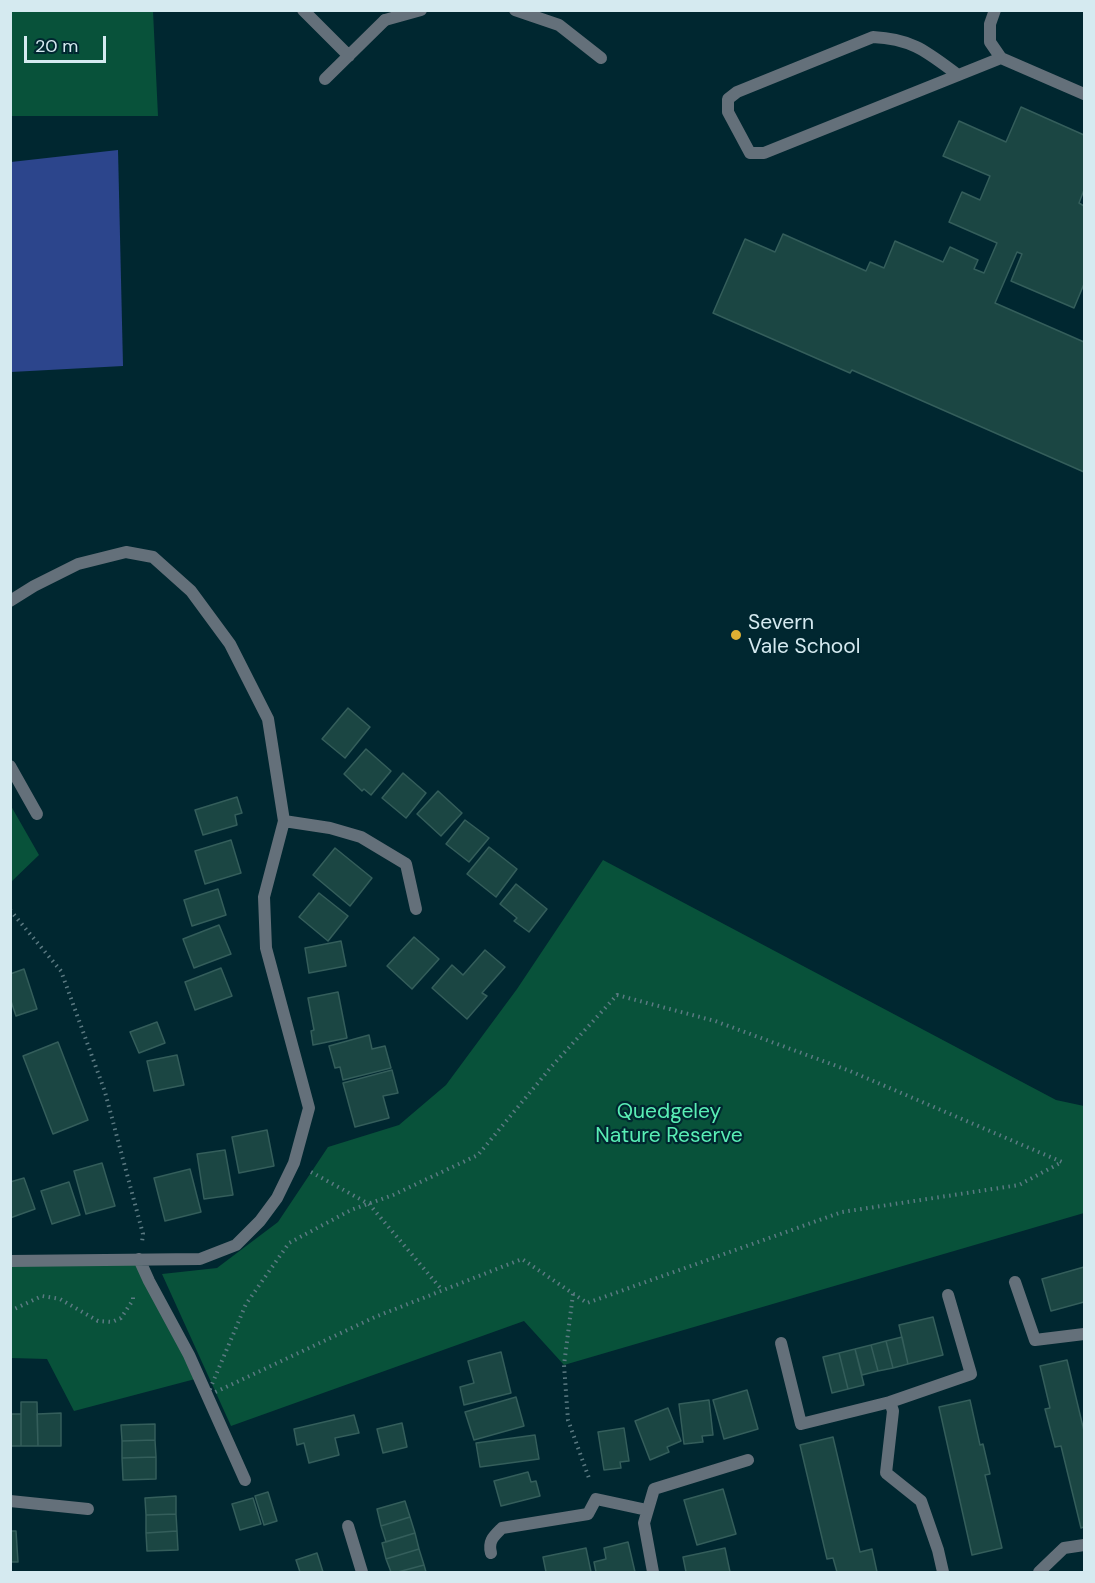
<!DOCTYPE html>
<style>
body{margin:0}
#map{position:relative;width:1095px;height:1583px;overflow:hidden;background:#002730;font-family:"DM Sans",sans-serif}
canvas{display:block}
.frame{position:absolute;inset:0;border:12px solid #d5eaf0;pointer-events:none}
.scale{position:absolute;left:24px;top:36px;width:82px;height:27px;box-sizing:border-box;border:3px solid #d5eaf0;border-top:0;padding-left:8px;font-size:18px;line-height:21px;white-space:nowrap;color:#d5eaf0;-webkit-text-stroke:4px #002730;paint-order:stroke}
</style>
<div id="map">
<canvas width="1095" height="1583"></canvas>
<div class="frame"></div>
<div class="scale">20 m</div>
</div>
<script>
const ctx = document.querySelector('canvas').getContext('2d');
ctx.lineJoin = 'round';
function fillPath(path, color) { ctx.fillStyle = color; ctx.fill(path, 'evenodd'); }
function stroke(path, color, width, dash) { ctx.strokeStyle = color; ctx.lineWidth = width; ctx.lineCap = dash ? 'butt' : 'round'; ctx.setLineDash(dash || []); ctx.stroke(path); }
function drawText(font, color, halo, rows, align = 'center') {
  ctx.font = font + ' "DM Sans",sans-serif'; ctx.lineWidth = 4.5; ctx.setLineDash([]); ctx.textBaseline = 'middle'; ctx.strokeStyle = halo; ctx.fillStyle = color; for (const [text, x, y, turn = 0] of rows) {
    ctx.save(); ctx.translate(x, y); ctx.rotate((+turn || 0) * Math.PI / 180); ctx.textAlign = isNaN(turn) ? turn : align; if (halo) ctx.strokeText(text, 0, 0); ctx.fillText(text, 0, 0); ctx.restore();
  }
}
fillPath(new Path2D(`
 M11,10L153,11L158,116H11Z
 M11,806L39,855L11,882H10Z
 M603,860L1056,1100L1084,1106V1213L564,1365L524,1321L231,1426L162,1274L217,1268L278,1222L328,1147L399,1125L446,1085L517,989Z
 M139,1259L199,1378L74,1411L47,1359L11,1358V1261Z`), '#08523a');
fillPath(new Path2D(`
 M118,150L123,366L11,372V162Z`), '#2c458c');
const building = new Path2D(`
 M1021,107L1084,135V190L1079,203L1084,206V284L1074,308L1011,281L1022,254L1017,252L995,303L1084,342V472L852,370L850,373L713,313L745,239L775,252L783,234L866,271L870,262L884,268L895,241L943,262L950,247L978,260L974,269L984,273L997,243L949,222L962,192L980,200L990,176L943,156L959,121L1006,142Z
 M348,708L370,727L345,758L322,739Z
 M366,749L391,771L371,795L364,789L362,791L344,774Z
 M403,773L426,793L406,818L382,798Z
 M438,791L462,813L441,836L417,814Z
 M237,797L242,813L235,815L237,825L203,835L195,810Z
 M465,820L489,838L469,862L446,844Z
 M231,840L241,873L205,884L195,851Z
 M489,847L517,869L496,897L467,874Z
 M335,848L372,878L350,906L313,875Z
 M516,884L547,909L529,932L514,921L517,918L500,904Z
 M218,889L226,915L192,926L184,900Z
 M319,893L348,916L328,941L299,917Z
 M219,925L231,954L194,968L183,939Z
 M414,937L439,959L412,989L387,966Z
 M341,941L346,966L309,973L305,948Z
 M485,950L505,967L482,993L487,996L467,1019L432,988L452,965L463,975Z
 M221,968L232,996L195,1010L185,982Z
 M24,969L37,1009L16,1016L10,998V974Z
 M338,992L347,1038L313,1045L311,1031L314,1030L308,998Z
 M157,1022L165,1043L139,1053L130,1032Z
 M369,1035L372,1049L385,1046L391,1068L343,1080L340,1067L335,1068L329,1046Z
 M58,1042L88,1120L53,1134L23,1056Z
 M177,1055L184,1085L154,1091L147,1061Z
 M392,1070L398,1093L383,1096L389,1118L355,1127L343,1083Z
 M267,1130L274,1166L239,1173L232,1137Z
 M225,1150L233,1195L204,1199L197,1154Z
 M102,1163L115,1206L86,1214L74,1171Z
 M190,1169L201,1212L165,1221L154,1178Z
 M24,1178L35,1209L10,1218V1182Z
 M69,1182L80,1215L52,1224L41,1191Z
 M1084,1267V1302L1051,1311L1042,1279Z
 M933,1317L943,1355L908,1364L899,1325Z
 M902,1337L908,1364L893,1368L886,1341Z
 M886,1341L893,1368L878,1371L871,1345Z
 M871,1345L878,1371L862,1375L855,1349Z
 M855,1349L864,1385L848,1389L839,1353Z
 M501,1352L511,1393L464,1405L460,1387L474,1383L468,1361Z
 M839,1353L848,1389L832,1393L823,1357Z
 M1067,1360L1084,1431V1527L1081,1528L1061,1446L1055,1447L1045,1409L1050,1408L1040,1366Z
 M747,1390L758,1429L724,1439L713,1400Z
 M516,1397L524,1426L474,1440L465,1412Z
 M709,1400L713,1435L702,1436L703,1442L684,1444L679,1404Z
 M970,1400L980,1445L983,1444L990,1474L985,1475L1002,1548L972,1555L939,1407Z
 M21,1402H37L38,1446H21Z
 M668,1408L681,1441L667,1447L669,1452L650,1460L635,1421Z
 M61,1413V1446H38L37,1414Z
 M10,1414H21V1446H10Z
 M354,1415L359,1433L335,1438L339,1455L309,1463L304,1443L297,1445L294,1429Z
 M402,1423L407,1447L383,1453L377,1429Z
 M155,1424V1440L122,1441L121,1425Z
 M624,1428L629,1461L620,1462L621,1468L604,1470L598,1432Z
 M535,1435L539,1459L480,1467L476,1443Z
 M833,1437L860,1552L872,1549L877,1572H837L833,1558L827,1559L800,1445Z
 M155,1440L156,1457L122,1458V1441Z
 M156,1457V1479L123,1480L122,1458Z
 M528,1472L531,1482L536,1481L540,1496L501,1506L494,1481Z
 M723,1489L736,1534L697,1545L684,1500Z
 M268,1492L277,1521L264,1525L255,1496Z
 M176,1496V1514L146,1515L145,1498Z
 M253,1498L261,1524L240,1530L232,1504Z
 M405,1501L410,1517L381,1526L377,1509Z
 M176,1514L177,1531L146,1533V1515Z
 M410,1517L415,1533L386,1542L381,1526Z
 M10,1531H16L18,1562H10Z
 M177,1531L178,1550L147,1551L146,1533Z
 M415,1533L419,1549L386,1559L382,1543Z
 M628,1542L635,1572H596L594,1562L606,1559L604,1548Z
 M586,1548L591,1572H546L543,1557Z
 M725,1548L730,1572H686L683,1557Z
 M419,1549L424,1565L398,1572H391L386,1559Z
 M317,1553L323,1572H300L296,1560Z
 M424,1565L426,1572H398Z`);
fillPath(building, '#1b4643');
stroke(building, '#345e5b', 1.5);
stroke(new Path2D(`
 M10,910L61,971L105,1092L143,1234L142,1242
 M617,995L715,1021L850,1071L1062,1162L1019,1185L842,1212L587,1303L522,1259L375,1317L207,1396L246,1304L289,1243L351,1210L393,1195L478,1155L552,1066Z
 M311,1172L369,1204L442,1290
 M573,1294L564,1365L568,1420L590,1481
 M10,1311L42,1296L60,1299L98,1321L112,1322L121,1318L133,1300V1295`), '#5b7a82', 4, [1.5, 4.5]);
stroke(new Path2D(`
 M515,10L559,25L601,58
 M995,10L990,24V42L1001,58L1084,94
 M385,20L421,10
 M958,75C927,52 913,39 873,37L737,92L728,99V112L750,153H764L1001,58`), '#64707a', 12);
stroke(new Path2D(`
 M303,10L349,56
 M325,79L385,20
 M10,601L34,586L78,564L126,552L153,557L191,591L230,644L268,719L284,821L264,897L266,948L309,1108L294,1163L277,1198L260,1221L236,1245L200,1259L10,1261
 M10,766L37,814
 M284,821L330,828L361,837L406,864L416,909
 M139,1259L149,1281L189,1355L245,1480
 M1015,1282L1035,1340L1084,1334
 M781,1343L801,1424L890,1402
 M10,1501L88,1509
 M348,1526L362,1572
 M491,1553C488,1541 493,1537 502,1528L588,1514L596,1499L647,1510
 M653,1572L644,1523L654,1489L748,1460
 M943,1572L938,1550L921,1501L886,1473L893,1411L890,1402L971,1374L948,1295
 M1039,1572L1064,1548L1084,1545`), '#64707a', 12);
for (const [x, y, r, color] of [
 [736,635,6,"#deb133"]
]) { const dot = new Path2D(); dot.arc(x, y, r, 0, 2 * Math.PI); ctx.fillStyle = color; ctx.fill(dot); stroke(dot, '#002730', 2); }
drawText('21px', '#d5eaf0', '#002730', [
 ["Severn",748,623],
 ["Vale School",748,647]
], 'left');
drawText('21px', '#59eeb5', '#002730', [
 ["Quedgeley",669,1112],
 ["Nature Reserve",669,1136]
]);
</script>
